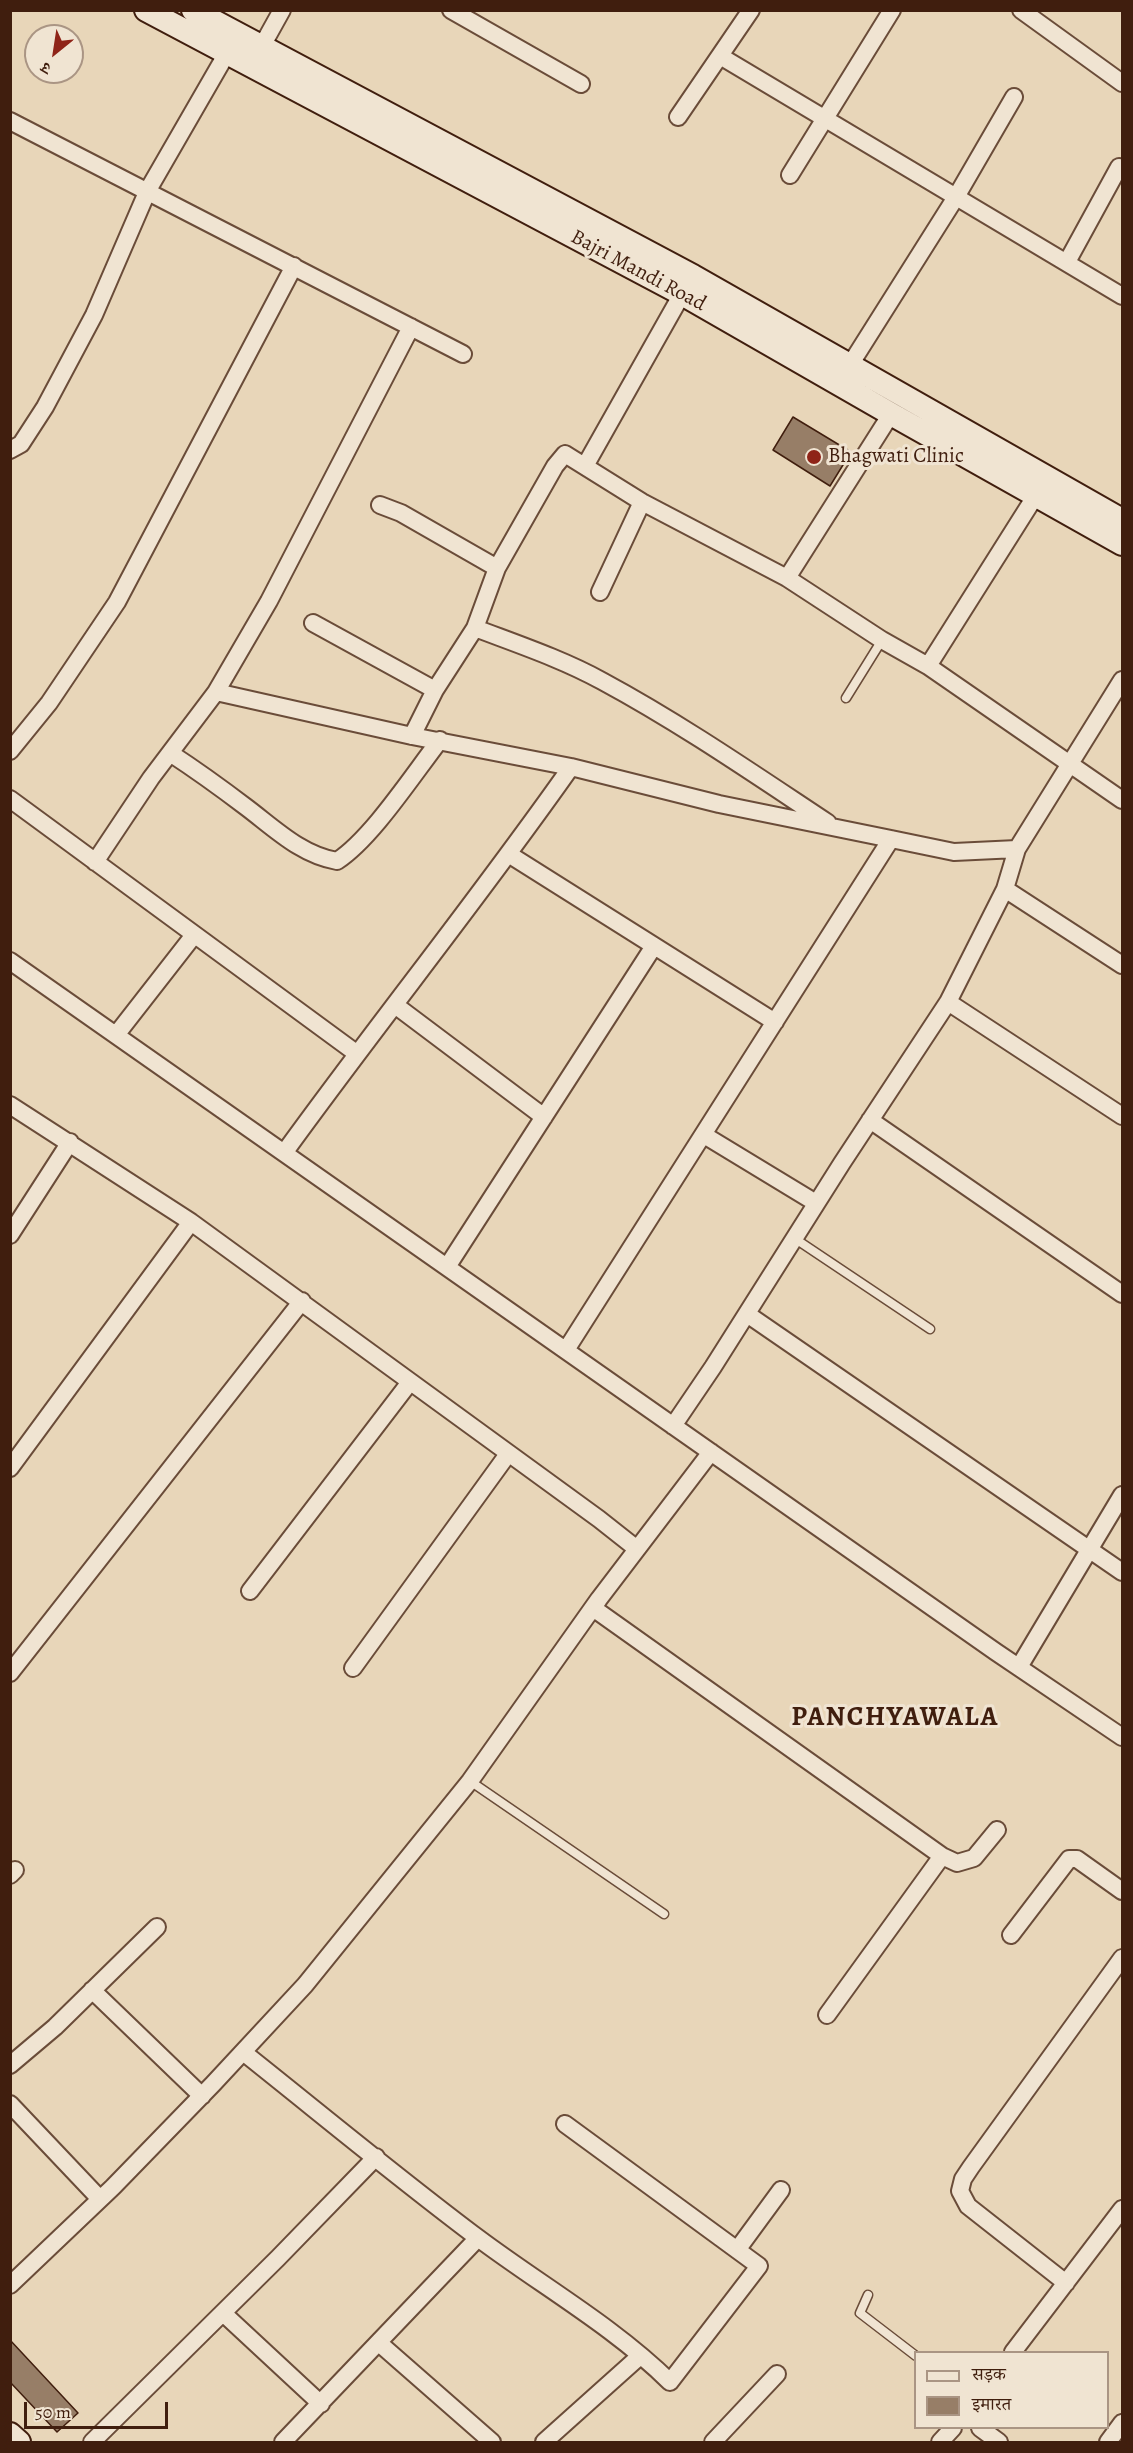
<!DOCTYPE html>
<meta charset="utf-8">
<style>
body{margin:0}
#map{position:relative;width:1133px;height:2453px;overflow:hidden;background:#e8d6b9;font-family:Alegreya,"Noto Serif Devanagari",serif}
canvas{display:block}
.frame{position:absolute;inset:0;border:12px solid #401e0e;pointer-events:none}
.legend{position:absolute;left:914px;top:2351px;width:195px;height:78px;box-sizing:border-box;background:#f0e4d2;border:2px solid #aa9584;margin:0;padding:8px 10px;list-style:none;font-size:18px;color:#401e0e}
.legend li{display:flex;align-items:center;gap:12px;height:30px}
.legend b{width:30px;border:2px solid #aa9584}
.north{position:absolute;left:24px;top:24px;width:60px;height:60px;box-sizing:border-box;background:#f0e4d2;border:2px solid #aa9584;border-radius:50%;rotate:210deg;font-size:16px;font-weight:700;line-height:24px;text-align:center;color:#401e0e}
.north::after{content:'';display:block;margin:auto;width:21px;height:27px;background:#8f2418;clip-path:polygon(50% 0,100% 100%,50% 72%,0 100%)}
.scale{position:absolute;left:24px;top:2402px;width:144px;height:27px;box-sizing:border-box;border:3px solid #401e0e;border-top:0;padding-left:8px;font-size:18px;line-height:21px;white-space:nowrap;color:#401e0e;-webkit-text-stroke:4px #f0e4d2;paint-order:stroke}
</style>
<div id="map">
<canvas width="1133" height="2453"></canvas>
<div class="frame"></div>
<ul class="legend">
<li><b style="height:8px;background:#f0e4d2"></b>सड़क</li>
<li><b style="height:16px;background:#977e67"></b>इमारत</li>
</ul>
<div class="north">उ</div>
<div class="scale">50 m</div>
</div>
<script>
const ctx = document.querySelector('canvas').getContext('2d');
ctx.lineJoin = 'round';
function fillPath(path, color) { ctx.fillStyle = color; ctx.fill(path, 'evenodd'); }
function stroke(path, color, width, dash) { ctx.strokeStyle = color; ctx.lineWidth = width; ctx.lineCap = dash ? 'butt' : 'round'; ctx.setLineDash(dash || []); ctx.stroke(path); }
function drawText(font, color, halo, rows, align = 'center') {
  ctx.font = font + ' Alegreya,serif'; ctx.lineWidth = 6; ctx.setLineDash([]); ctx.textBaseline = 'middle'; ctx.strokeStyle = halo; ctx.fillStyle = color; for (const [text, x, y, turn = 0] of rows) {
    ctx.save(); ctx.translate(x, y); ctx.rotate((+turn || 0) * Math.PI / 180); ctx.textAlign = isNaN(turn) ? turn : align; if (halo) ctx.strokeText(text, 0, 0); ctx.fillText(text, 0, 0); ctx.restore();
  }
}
const building = new Path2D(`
 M793,417L851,452L830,486L773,450Z
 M10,2340L78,2413L57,2432L10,2382Z`);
fillPath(building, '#977e67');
stroke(building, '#401e0e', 1.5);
const lane = new Path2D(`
 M846,698L882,640
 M794,1238L930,1329
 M470,1781L664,1914
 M868,2295L860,2313L916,2356`);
const street = new Path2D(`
 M451,10L581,84
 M1021,10L1122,83
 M720,56L1122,296
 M678,117L751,10
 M10,121L463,354
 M790,175L892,10
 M1067,262L1119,167
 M850,365L956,197L1014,97
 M10,450L21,444L45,407L94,315L148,190L227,53L262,46L282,10
 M585,466L682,294
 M380,505L401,513L497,568
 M787,578L891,414
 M600,592L642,502
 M313,623L435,690
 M475,628C517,644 562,659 602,681C680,723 754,774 828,823
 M928,666L1036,495
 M216,692L412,736L571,767L719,804L891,839L954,852L1017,849
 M412,736L435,690L475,628L497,568L555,466L565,454L642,502L787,578L882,640L928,666L1122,800
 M10,751L49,703L117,602L294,266
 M170,753C196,770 221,788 246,807C274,828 301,855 337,861C372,838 412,776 440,740
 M10,799L356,1053
 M510,855L775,1022
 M95,862L151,778L216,692L269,601L411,327
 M1005,889L1122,965
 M10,961L996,1652L1122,1737
 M948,1002L1122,1116
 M395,1005L544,1117
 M116,1035L194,935
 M10,1105L191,1222L599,1519L637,1549
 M870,1120L1122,1294
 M704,1135L816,1203
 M284,1153C378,1023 479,898 571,767
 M10,1235L70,1142
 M447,1267L654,946
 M747,1314L1122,1572
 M566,1350L891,839
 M673,1426L713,1367L842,1163L948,1002L1005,889L1017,849L1122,680
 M10,1468L191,1222
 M250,1591L410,1382
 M593,1608L942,1856L957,1863L974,1858L997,1830
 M1019,1667L1122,1495
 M353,1668L508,1454
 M10,1673L302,1301
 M10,1875L15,1870
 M1011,1935L1069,1859H1077L1122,1891
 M92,1990L202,2096
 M827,2015L942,1856
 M243,2052C321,2114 398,2178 478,2238C542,2286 613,2326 670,2382L759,2266L565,2124
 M10,2065L55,2027L157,1927
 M10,2104L100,2199
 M737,2250L781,2190
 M1066,2283L968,2206L960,2191L963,2179L971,2167L1122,1958
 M10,2285L113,2187L213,2084L305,1985L470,1781L599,1599L711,1452
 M223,2313L321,2404
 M379,2343L492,2442
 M1013,2352L1122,2209
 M980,2428L999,2442
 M92,2442L278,2258L376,2157
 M283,2442L478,2238
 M544,2442L640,2356
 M713,2442L777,2374
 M940,2442L953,2428
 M1108,2442L1122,2423`);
const secondary = new Path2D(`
 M146,10L682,294L891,414L1122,544
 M193,10L693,276L1122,520
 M10,2434L19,2442`);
stroke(lane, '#6a4c39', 11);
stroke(street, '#6a4c39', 20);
stroke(secondary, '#401e0e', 26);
stroke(lane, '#f0e4d2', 8);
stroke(street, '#f0e4d2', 16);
stroke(secondary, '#f0e4d2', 22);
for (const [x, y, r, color] of [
 [814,457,8,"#8f2418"]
]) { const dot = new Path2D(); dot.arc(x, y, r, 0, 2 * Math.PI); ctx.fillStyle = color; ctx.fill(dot); stroke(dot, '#f0e4d2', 2); }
drawText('21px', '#401e0e', '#f0e4d2', [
 ["Bajri Mandi Road",638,271,28]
]);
drawText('21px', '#401e0e', '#f0e4d2', [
 ["Bhagwati Clinic",828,457]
], 'left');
ctx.letterSpacing = '1.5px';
drawText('bold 27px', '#401e0e', '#f0e4d2', [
 ["PANCHYAWALA",895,1718]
]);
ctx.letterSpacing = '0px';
</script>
